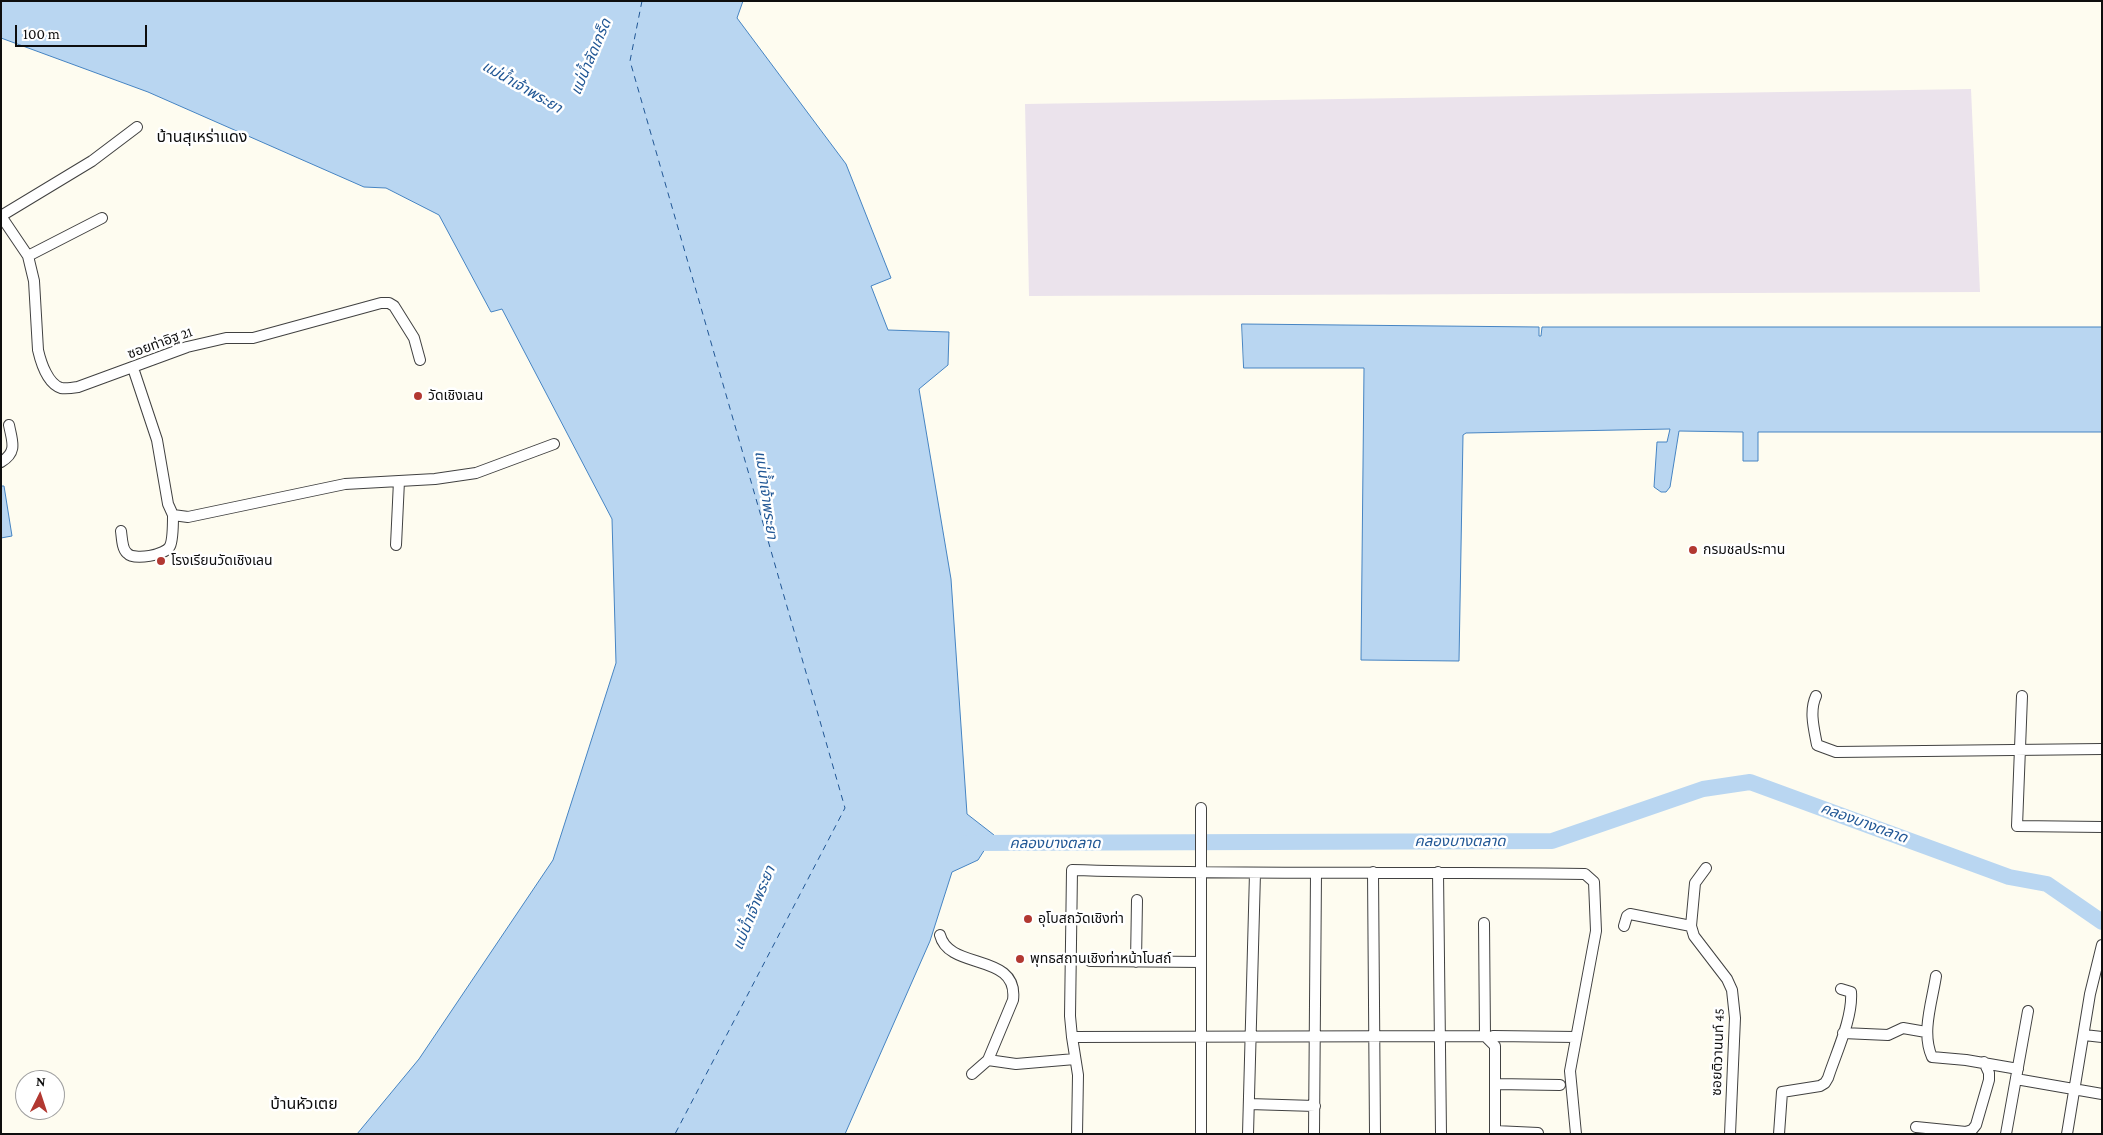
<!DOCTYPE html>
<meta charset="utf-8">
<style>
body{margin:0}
#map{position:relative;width:2103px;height:1135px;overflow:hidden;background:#fefcf0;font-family:"Crimson Pro",serif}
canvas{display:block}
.frame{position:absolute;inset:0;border:2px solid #0e0e0e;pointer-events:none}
.north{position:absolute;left:15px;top:1070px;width:50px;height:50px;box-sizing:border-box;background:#fff;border:1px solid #9f9f9f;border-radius:50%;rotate:4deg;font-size:14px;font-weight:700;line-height:20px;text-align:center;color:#0e0e0e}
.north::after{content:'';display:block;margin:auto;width:18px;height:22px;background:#b23831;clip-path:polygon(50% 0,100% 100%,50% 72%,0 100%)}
.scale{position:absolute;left:15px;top:25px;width:132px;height:22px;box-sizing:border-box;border:2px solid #0e0e0e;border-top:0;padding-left:6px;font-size:15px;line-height:18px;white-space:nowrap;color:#0e0e0e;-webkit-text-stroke:4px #fff;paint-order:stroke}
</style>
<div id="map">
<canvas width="2103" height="1135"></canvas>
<div class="frame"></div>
<div class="north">N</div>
<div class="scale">100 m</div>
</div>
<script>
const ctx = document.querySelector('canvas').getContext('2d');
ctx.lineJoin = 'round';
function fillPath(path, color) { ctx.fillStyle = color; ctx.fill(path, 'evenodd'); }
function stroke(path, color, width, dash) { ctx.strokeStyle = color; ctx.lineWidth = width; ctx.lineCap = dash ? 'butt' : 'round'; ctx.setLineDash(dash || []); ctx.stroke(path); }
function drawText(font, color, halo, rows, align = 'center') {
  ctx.font = font + ' "Crimson Pro","Noto Sans Thai",serif'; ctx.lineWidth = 5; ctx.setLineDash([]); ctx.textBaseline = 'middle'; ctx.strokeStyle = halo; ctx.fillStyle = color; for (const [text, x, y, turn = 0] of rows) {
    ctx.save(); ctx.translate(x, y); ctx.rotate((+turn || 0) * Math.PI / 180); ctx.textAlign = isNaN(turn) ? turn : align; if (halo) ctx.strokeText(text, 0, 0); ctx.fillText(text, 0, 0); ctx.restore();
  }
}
fillPath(new Path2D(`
 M1971,89L1980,292L1029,296L1025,104Z`), '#ebe3ec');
const water = new Path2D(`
 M1,1H743L737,18L846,164L891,278L871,286L888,330L949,332L948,365L919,389L951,579L967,814L994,835L978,860L952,872L930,941L845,1134H357L419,1059L553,860L616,663L612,519L502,309L491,312L439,215L386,188L364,187L148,92L1,38Z
 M1242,324L1539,327V336H1541L1542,327H2102V432H1758V461H1743V432L1679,431L1670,487L1666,492H1661L1654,487L1657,442H1667L1670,429L1466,433L1463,435L1459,661L1361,660L1364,368H1244Z
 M1,486H4L12,536L1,538Z`);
fillPath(water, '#b9d6f1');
stroke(water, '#4684c2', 1);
stroke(new Path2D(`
 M967,843L1552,841L1703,789L1750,782L2009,877L2047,884L2102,922`), '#b9d6f1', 16);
stroke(new Path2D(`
 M642,1L630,61L845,808L675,1134`), '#215795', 1, [6, 5]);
const minor = new Path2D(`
 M1,216L28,256L34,281L38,350C41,363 48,384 61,388C66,389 72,388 78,387L187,347L226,338H253L381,303H389L394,306L414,338L420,360
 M1,216L92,161L137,127
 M28,256L102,218
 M133,368L157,440L168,504L173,515L188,517L345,484L435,479L476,473L554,444
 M1,462C18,452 12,441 9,425
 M121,531C122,538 122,549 127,553C134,561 166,555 170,546C173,540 173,523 173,515
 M396,545L399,481
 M1816,696C1809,711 1814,729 1817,745L1836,752L2102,749
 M2022,696L2017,826L2102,827
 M1201,808V1134
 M1706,868L1695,883L1691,926L1694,936L1727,979L1732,990L1735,1018L1730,1134
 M1373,872L1375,1134
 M1438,872L1441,1134
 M1484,923L1485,1036L1495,1046V1134
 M1624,926L1627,916L1630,914L1691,926
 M940,935C949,971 1019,952 1013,1000L988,1060L972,1074
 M1090,961L1201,962
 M1136,962L1137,900
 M1936,976C1932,1002 1921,1033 1932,1057L1966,1060L2018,1069
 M1843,1033L1888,1035L1903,1028L1926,1032
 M2084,1035L2102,1037
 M1072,1037L1485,1036
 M1488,1039L1493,1036L1576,1037
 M988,1060L1016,1064L1075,1059
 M2016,1079L2102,1094
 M1495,1084L1560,1085
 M1249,1104L1315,1106
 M1916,1127L1966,1132L1972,1130L1976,1125L1989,1080V1073L1984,1062
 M1495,1131L1538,1133
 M1077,1134L1078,1075L1072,1037L1070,1016L1072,870C1243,875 1414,871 1585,874L1594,882L1596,931L1570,1071L1576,1134
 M1248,1134L1255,873
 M1314,1134L1316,873
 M1779,1134L1782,1092L1820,1086L1825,1083L1828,1078C1836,1053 1853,1018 1851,992L1841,989
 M2006,1134L2028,1011
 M2067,1134L2090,994L2102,945`);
stroke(minor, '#414141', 12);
stroke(minor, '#fff', 10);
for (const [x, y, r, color] of [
 [418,396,5,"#b23831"],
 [1693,550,5,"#b23831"],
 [161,561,5,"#b23831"],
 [1028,919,5,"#b23831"],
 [1020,959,5,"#b23831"]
]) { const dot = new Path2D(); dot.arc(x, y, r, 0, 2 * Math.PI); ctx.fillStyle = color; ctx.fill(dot); stroke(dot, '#fff', 2); }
drawText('14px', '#0e0e0e', '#fff', [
 ["ซอยท่าอิฐ 21",160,343,-20],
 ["ซอยติวานนท์ 45",1718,1052,-88]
]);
drawText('14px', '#0e0e0e', '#fff', [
 ["วัดเชิงเลน",428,396],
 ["กรมชลประทาน",1703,550],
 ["โรงเรียนวัดเชิงเลน",171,561],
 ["อุโบสถวัดเชิงท่า",1038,919],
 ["พุทธสถานเชิงท่าหน้าโบสถ์",1030,959]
], 'left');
drawText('italic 15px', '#215795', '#fff', [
 ["แม่น้ำลัดเกร็ด",591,57,-67],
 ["แม่น้ำเจ้าพระยา",522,87,30],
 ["แม่น้ำเจ้าพระยา",766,495,82],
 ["คลองบางตลาด",1864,823,20],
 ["คลองบางตลาด",1460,841],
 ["คลองบางตลาด",1055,843],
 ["แม่น้ำเจ้าพระยา",754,908,-68]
]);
drawText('16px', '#0e0e0e', '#fff', [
 ["บ้านสุเหร่าแดง",202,137],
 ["บ้านหัวเตย",304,1104]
]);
</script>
